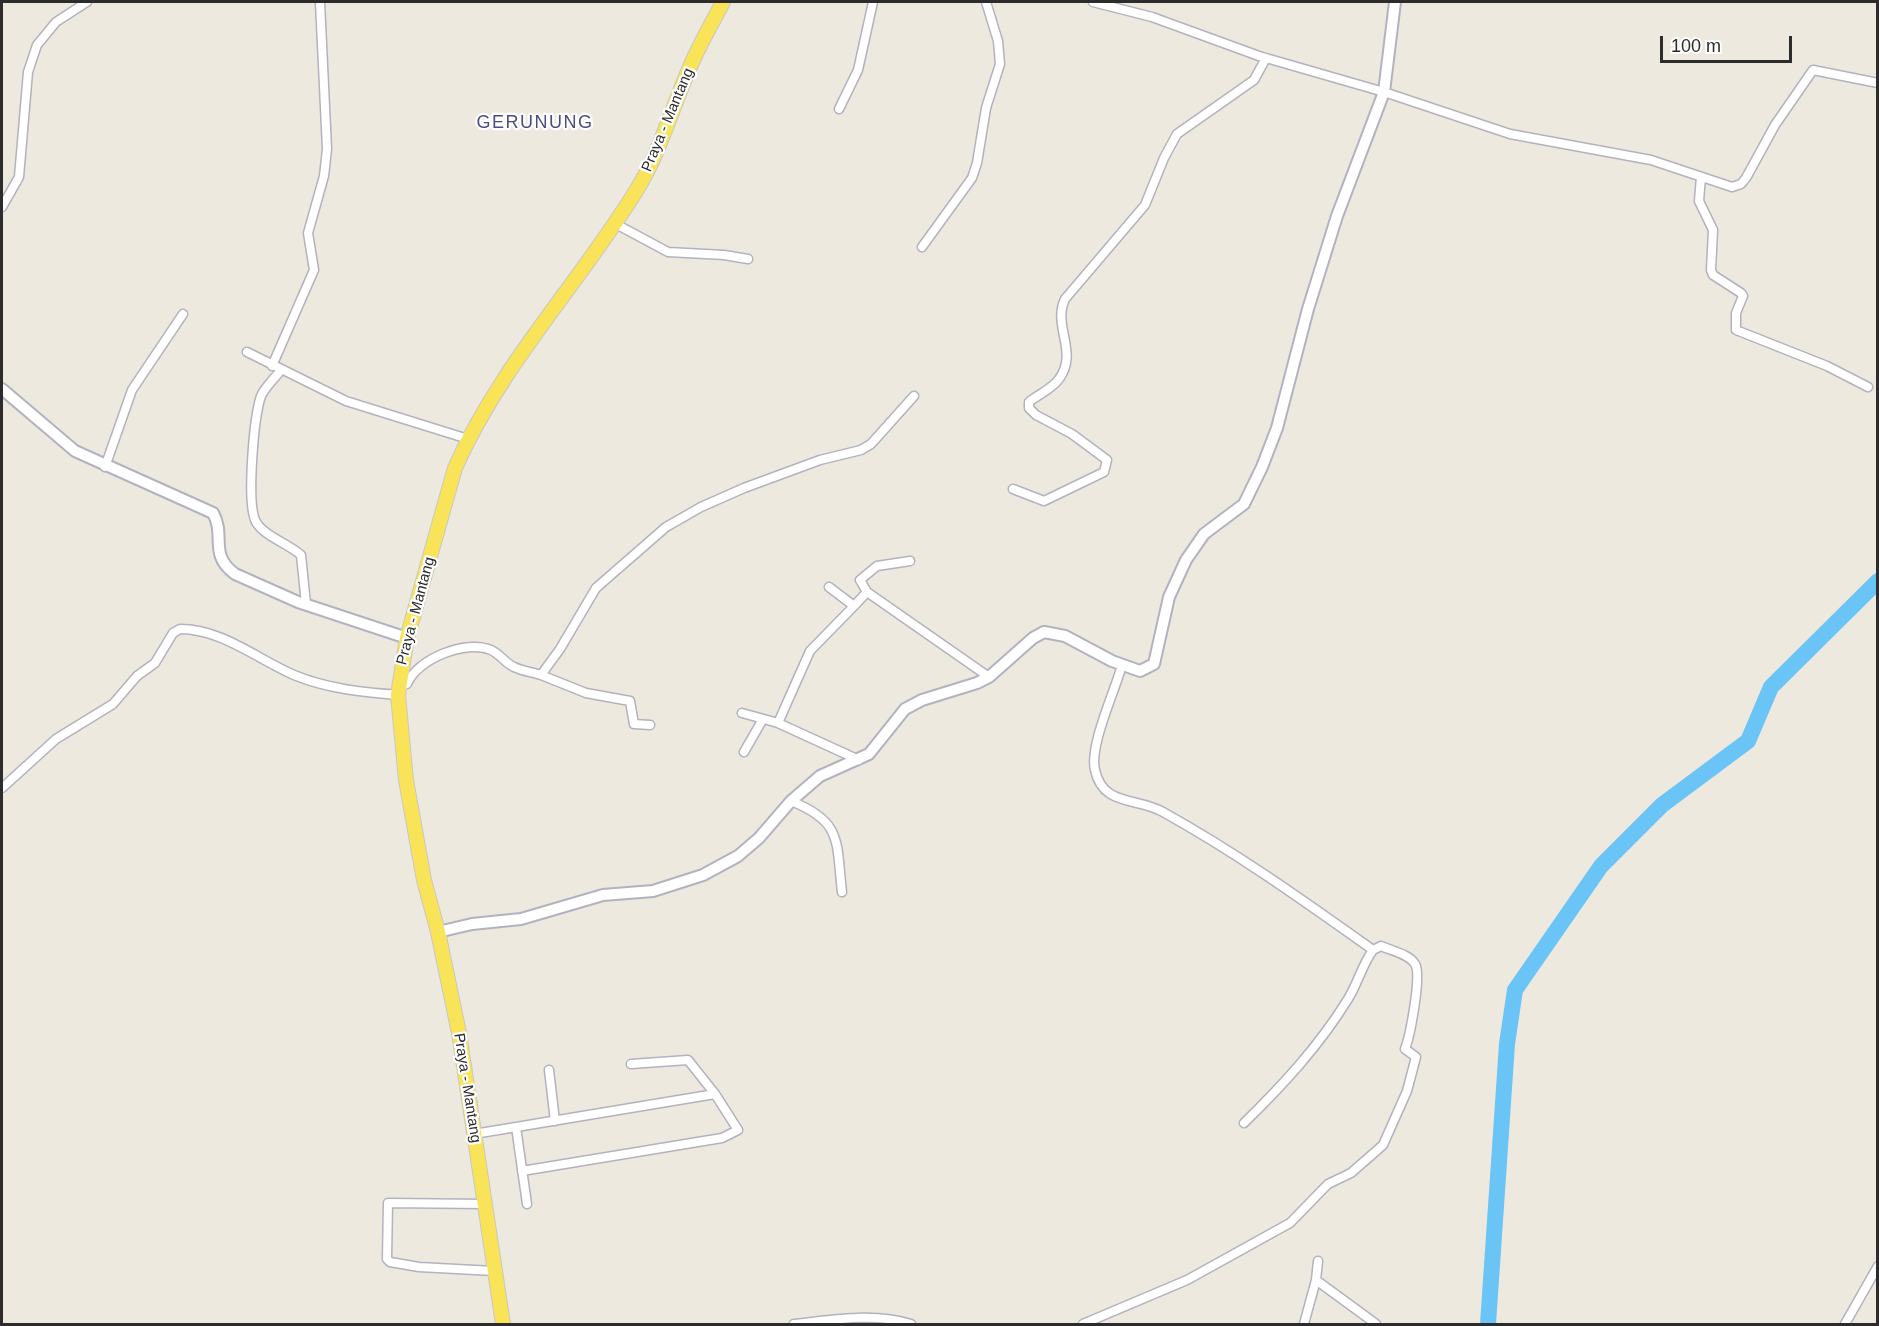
<!DOCTYPE html>
<style>
body{margin:0}
#map{position:relative;width:1879px;height:1326px;overflow:hidden;background:#eee9de;font-family:Helvetica,sans-serif}
canvas{display:block}
.frame{position:absolute;inset:0;border:3px solid #2c2c2c;pointer-events:none}
.scale{position:absolute;left:1660px;top:36px;width:132px;height:27px;box-sizing:border-box;border:3px solid #2c2c2c;border-top:0;padding-left:8px;font-size:18px;line-height:21px;white-space:nowrap;color:#2c2c2c;-webkit-text-stroke:4px #fff;paint-order:stroke}
</style>
<div id="map">
<canvas width="1879" height="1326"></canvas>
<div class="frame"></div>
<div class="scale">100 m</div>
</div>
<script>
const ctx = document.querySelector('canvas').getContext('2d');
ctx.lineJoin = 'round';
function stroke(path, color, width, dash) { ctx.strokeStyle = color; ctx.lineWidth = width; ctx.lineCap = dash ? 'butt' : 'round'; ctx.setLineDash(dash || []); ctx.stroke(path); }
function drawText(font, color, halo, rows, align = 'center') {
  ctx.font = font + ' Helvetica,sans-serif'; ctx.lineWidth = 4.5; ctx.setLineDash([]); ctx.textBaseline = 'middle'; ctx.strokeStyle = halo; ctx.fillStyle = color; for (const [text, x, y, turn = 0] of rows) {
    ctx.save(); ctx.translate(x, y); ctx.rotate((+turn || 0) * Math.PI / 180); ctx.textAlign = isNaN(turn) ? turn : align; if (halo) ctx.strokeText(text, 0, 0); ctx.fillText(text, 0, 0); ctx.restore();
  }
}
stroke(new Path2D(`
 M1488,1324L1507,1044L1515,990L1601,866L1662,805L1748,741L1771,687L1878,581`), '#6bc4f6', 16);
const minor = new Path2D(`
 M1093,2L1152,17L1259,56L1384,92L1510,134L1651,160L1732,187L1741,184L1746,178L1775,125L1813,70L1878,83
 M839,109L858,70L873,2
 M1701,177L1699,201L1713,230L1711,270L1713,275L1741,293L1743,296L1736,313V330L1827,366L1868,387
 M2,207L19,177L28,72L37,45L56,22L87,2
 M614,223L668,252L724,255L748,259
 M922,247L972,178L977,163L986,108L1000,64L998,41L986,2
 M247,352L346,401L468,439
 M272,366L314,270L308,233L324,176L327,149L320,2
 M281,370C275,378 265,387 261,396C254,417 246,503 256,522C264,536 289,544 301,555L306,604
 M105,467L132,390L183,314
 M1013,489L1044,501L1104,472L1107,460L1072,434L1036,415L1029,408V402C1038,395 1053,388 1059,379C1079,352 1052,326 1065,299L1145,205L1164,158L1177,134L1254,80L1266,58
 M829,587L854,606L867,592L989,677
 M867,592L860,580L877,566L910,561
 M541,675L586,693L630,701L634,724L650,725
 M398,686L407,684C417,659 466,639 491,650C500,654 505,663 514,667C522,671 532,672 541,675L560,649L596,588L666,527L701,507L744,488L820,460L861,450L871,444L914,396
 M742,713L778,723L859,760
 M778,723L810,651L854,606
 M744,752L763,719
 M2,788L56,739L113,704L137,676L155,663L173,633L180,629C222,629 257,659 294,675C328,689 362,692 398,695
 M791,801C843,822 836,841 842,892
 M549,1070L555,1121
 M1244,1123C1283,1085 1319,1046 1348,999C1358,983 1362,965 1373,950
 M516,1127L527,1204
 M474,1134L715,1094
 M522,1171L722,1138L738,1130L715,1094L688,1060L631,1064
 M486,1204L388,1203L387,1259L390,1262L419,1267L494,1271
 M1316,1280L1376,1324
 M794,1324C832,1320 874,1312 911,1324
 M1083,1324L1187,1280L1290,1223L1328,1184L1351,1173L1383,1145L1407,1091L1416,1057L1405,1049C1410,1036 1422,975 1415,964C1409,954 1392,951 1381,946L1373,950C1304,901 1237,853 1163,812C1137,797 1103,807 1095,770C1089,746 1115,691 1122,665
 M1304,1324L1316,1280L1318,1261
 M1845,1324L1878,1266`);
const tertiary = new Path2D(`
 M2,389L75,451L213,513C226,536 208,554 235,574L298,602L407,638
 M438,932L472,924L521,919L603,895L653,891L703,875L738,856L759,838L791,801L820,776L869,754L905,709L922,700L977,683L989,677L1033,638L1044,632L1065,636L1112,661L1140,671L1154,664L1169,597L1186,560L1204,534L1244,504L1262,467L1277,428L1308,309L1337,216L1384,92L1395,2`);
const primary = new Path2D(`
 M503,1324L459,1033L438,932L424,880L406,780L398,695L407,638L455,468C500,366 578,285 636,191C658,156 669,117 685,79C695,52 710,27 723,2`);
stroke(minor, '#b2b2c0', 11);
stroke(tertiary, '#b2b2c0', 14);
stroke(primary, '#c8c8c8', 16);
stroke(minor, '#fff', 8);
stroke(tertiary, '#fff', 10);
stroke(primary, '#f9e358', 14);
drawText('15px', '#2c2c2c', '#fff', [
 ["Praya - Mantang",668,120,-67],
 ["Praya - Mantang",416,611,-75],
 ["Praya - Mantang",467,1088,81]
]);
ctx.letterSpacing = '1.5px';
drawText('18px', '#494e80', '#fff', [
 ["GERUNUNG",535,123]
]);
ctx.letterSpacing = '0px';
</script>
